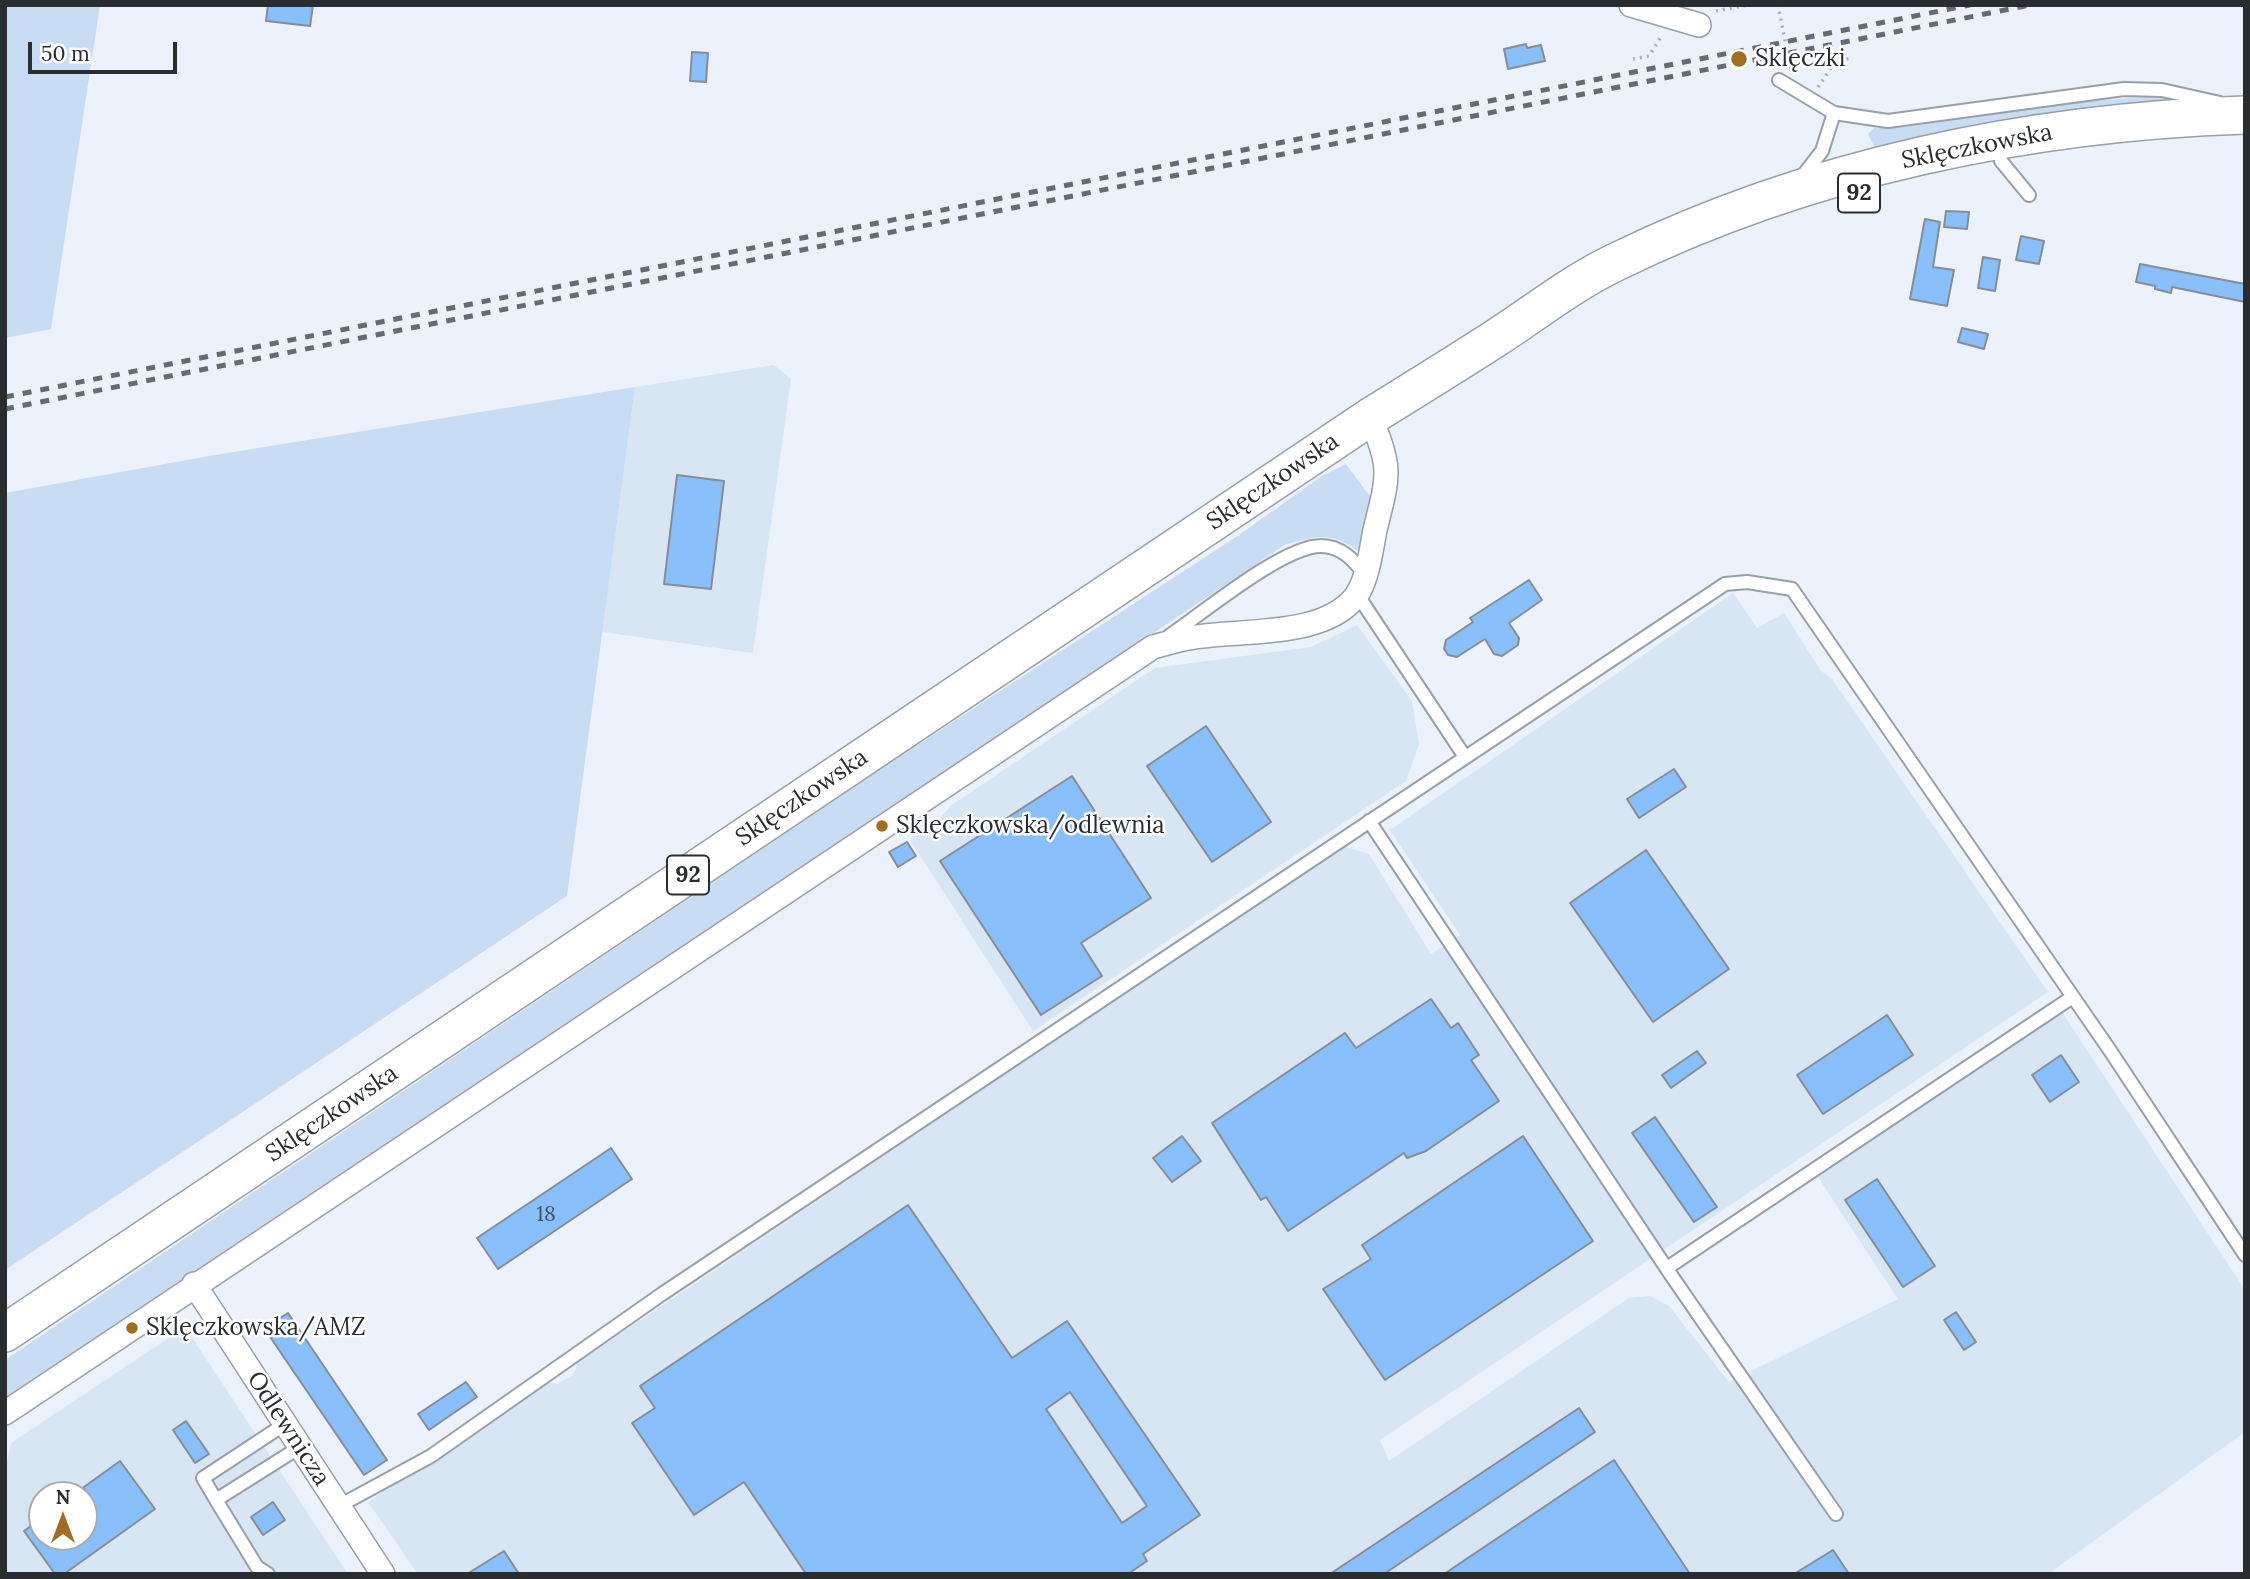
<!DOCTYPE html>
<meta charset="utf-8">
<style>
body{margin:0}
#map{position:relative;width:2250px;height:1579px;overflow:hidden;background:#ebf2fb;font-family:Lora,serif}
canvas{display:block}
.frame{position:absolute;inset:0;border:7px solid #2a2d30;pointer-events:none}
.north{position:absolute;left:28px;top:1481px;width:70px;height:70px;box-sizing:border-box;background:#fff;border:2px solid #aaabac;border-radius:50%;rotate:0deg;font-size:19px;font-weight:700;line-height:28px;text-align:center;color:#2a2d30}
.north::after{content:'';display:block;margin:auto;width:24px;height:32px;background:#a06d23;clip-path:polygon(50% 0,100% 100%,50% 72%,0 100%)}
.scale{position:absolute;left:28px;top:42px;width:149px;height:32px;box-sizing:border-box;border:4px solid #2a2d30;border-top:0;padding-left:9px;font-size:21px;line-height:24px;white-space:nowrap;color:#2a2d30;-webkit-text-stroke:5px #fff;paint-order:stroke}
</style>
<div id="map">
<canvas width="2250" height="1579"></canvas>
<div class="frame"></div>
<div class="north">N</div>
<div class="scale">50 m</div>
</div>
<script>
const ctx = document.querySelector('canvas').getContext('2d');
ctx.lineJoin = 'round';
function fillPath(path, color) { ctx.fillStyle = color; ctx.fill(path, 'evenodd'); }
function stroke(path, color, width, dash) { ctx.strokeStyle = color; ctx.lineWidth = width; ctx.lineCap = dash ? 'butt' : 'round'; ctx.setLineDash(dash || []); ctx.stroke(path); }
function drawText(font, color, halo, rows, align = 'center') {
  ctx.font = font + ' Lora,serif'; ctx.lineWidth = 5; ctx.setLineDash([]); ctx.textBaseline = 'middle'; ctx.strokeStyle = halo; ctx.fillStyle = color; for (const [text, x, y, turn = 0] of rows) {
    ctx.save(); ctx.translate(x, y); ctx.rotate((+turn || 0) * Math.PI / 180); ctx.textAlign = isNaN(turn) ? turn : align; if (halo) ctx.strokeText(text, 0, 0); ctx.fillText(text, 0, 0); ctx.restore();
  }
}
fillPath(new Path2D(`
 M774,365L791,379L753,653L602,632L635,387Z
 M1733,593L1757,628L1784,613L1821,671L1832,679L2048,992L1380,1440L1389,1461L1629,1298L1650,1296L1669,1306L1729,1382L1898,1299L1816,1174L2062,1012L2245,1290V1432L2048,1574H418L368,1502L545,1381L557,1384L574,1374L577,1363L1343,846L1369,854L1431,954L1460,935L1390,830Z
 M1357,625L1412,701L1419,744L1406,781L1033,1031L910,840L934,824L953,804L1155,668L1311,647Z
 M185,1327L348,1574H5V1472L11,1443ZM42,1495H84V1537H42Z`), '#d8e5f3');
fillPath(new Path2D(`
 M5,5H100L51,329L5,338Z
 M2148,97L2170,99L2174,102L1876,150L1868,134L1874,128L1904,127L2076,102Z
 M635,387L567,896L5,1270V493L209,456Z
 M1346,464L1377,506L1362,554C1332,531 1321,535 1286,544L5,1405V1360L873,774L1239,535L1322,476Z`), '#c8dcf3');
const building = new Path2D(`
 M268,5H313L310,26L266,21Z
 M1526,44L1527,48L1541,45L1545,61L1508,69L1504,49Z
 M692,52L708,53L706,82L690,81Z
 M1946,211L1969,212L1967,229L1944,227Z
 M1925,219L1940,222L1933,267L1954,270L1947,306L1910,299Z
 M2021,236L2044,241L2039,264L2016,260Z
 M1983,257L2000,260L1995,291L1978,288Z
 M2140,264L2245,284V302L2172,287L2171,293L2155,289V286L2136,282Z
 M1962,328L1988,334L1984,349L1958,342Z
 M677,475L724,481L711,589L664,584Z
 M1529,580L1542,600L1509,623L1519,638L1518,645L1502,656L1494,654L1485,639L1457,657L1448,655L1444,649L1446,640L1473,622L1470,618Z
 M1206,726L1271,822L1212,862L1147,766Z
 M1674,769L1686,787L1639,818L1627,799Z
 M1072,776L1151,898L1081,943L1102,976L1041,1015L940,861Z
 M907,842L916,856L898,867L889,852Z
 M1646,850L1729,969L1653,1022L1570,903Z
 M1431,999L1451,1028L1458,1023L1479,1055L1471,1060L1499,1101L1426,1151L1407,1158L1404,1153L1288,1231L1266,1197L1261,1200L1212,1123L1345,1033L1356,1048Z
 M1887,1015L1913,1055L1823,1114L1797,1075Z
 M1697,1051L1706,1063L1671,1088L1662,1075Z
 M2061,1055L2079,1082L2050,1102L2032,1075Z
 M1655,1117L1717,1207L1694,1222L1632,1133Z
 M1182,1136L1201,1161L1172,1182L1153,1158Z
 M1523,1136L1593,1241L1385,1380L1323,1289L1371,1259L1362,1245Z
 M611,1148L632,1179L498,1269L477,1238Z
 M1877,1179L1935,1266L1903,1287L1845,1200Z
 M908,1205L1012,1358L1067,1321L1200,1515L1143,1554L1147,1561L1128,1574H806L744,1482L694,1515L632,1423L655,1408L640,1386ZM1070,1392L1147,1506L1122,1523L1046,1409Z
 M1956,1312L1976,1342L1964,1350L1944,1320Z
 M288,1313L387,1460L364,1475L264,1328Z
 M466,1382L477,1397L429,1430L418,1414Z
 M1579,1408L1595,1432L1564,1453L1384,1574H1330Z
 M186,1421L209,1454L195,1463L173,1430Z
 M1614,1460L1690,1574H1444L1590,1476Z
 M120,1461L155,1509L64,1574H55L24,1531L42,1518V1537H84V1487Z
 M273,1502L285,1520L263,1535L251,1517Z
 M1833,1550L1849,1574H1794Z
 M504,1551L519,1574H467Z`);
fillPath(building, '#89bffa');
stroke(building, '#868d95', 2);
const lane = new Path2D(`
 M1779,80L1834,113L1888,121L2124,89L2162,90L2220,103
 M1998,143L2001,161L2029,195
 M1801,178L1822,151L1834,113
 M1357,594L1465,757
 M1169,636C1203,613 1283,546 1321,546C1341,546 1354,560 1365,575
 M1369,821L1671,1275L1836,1514
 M1667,1268L2071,998
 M216,1500L203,1478L285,1424
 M339,1506L431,1456L662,1294L1725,584L1747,582L1792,589L2111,1052L2245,1255
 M268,1574L257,1567L216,1500L300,1447`);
const street = new Path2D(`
 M1631,5L1699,25
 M194,1284L383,1574
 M5,1413L1153,647C1165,644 1177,640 1189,638C1237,629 1324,639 1356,596C1368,579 1371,550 1375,530C1388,477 1393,469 1370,417`);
const primary = new Path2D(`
 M5,1333L1370,417C1412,391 1454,365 1496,338C1536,312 1572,283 1616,262C1810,167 2030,122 2245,115`);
stroke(lane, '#989fa6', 16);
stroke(street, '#989fa6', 26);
stroke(primary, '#989fa6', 40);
stroke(new Path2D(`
 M1778,5L1791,70
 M1716,11L1748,5
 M1633,59L1649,56L1662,35
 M1818,87L1835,62L1851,58`), '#a9afb6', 3.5, [2, 5]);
stroke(lane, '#fff', 12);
stroke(street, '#fff', 23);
stroke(primary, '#fff', 37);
stroke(new Path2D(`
 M5,397L1970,5
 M5,409L2030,5`), '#676b70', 5, [9, 9]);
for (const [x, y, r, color] of [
 [1739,59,9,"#a06d23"],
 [882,826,7,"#a06d23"],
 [132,1328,7,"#a06d23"]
]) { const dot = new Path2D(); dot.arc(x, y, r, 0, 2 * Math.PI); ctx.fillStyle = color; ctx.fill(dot); stroke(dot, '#fff', 2.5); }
drawText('21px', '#425262', null, [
 ["18",546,1215]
]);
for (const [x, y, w] of [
 [1859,193,42],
 [688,875,42]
]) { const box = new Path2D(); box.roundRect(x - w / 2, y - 19.5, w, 39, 5); ctx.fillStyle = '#fff'; ctx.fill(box); stroke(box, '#2a2d30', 2); }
drawText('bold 23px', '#2a2d30', null, [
 ["92",1859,193],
 ["92",688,875]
]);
drawText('24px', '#2a2d30', '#fff', [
 ["Sklęczki",1755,59],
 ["Sklęczkowska/odlewnia",896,826],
 ["Sklęczkowska/AMZ",146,1328]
], 'left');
drawText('24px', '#2a2d30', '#fff', [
 ["Sklęczkowska",1977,147,-11],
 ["Sklęczkowska",1273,482,-34],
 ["Sklęczkowska",802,798,-34],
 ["Sklęczkowska",332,1114,-34],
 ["Odlewnicza",288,1429,57]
]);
</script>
